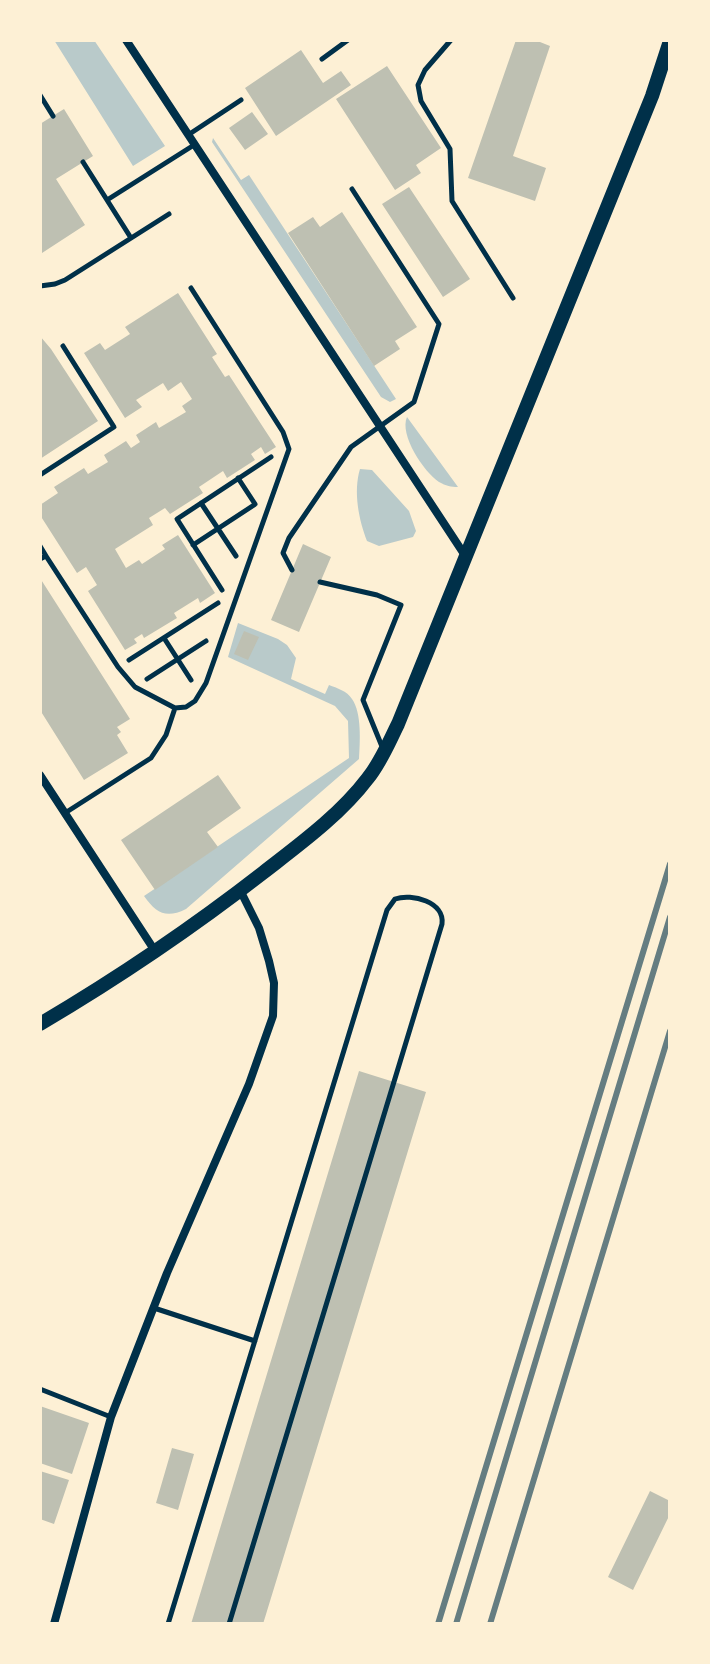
<!DOCTYPE html>
<style>
body{margin:0}
#map{position:relative;width:710px;height:1664px;overflow:hidden;background:#fdf0d5;font-family:"IBM Plex Sans",sans-serif}
canvas{display:block}
.frame{position:absolute;inset:0;border:42px solid #fdf0d5;pointer-events:none}
</style>
<div id="map">
<canvas width="710" height="1664"></canvas>
<div class="frame"></div>
</div>
<script>
const ctx = document.querySelector('canvas').getContext('2d');
ctx.lineJoin = 'round';
function fillPath(path, color) { ctx.fillStyle = color; ctx.fill(path, 'evenodd'); }
function stroke(path, color, width, dash) { ctx.strokeStyle = color; ctx.lineWidth = width; ctx.lineCap = dash ? 'butt' : 'round'; ctx.setLineDash(dash || []); ctx.stroke(path); }
fillPath(new Path2D(`
 M54,40H94L165,146L133,166Z
 M213,138L241,180L249,175L396,399L390,402L381,397L212,142Z
 M407,417L458,487C451,487 446,486 439,482C424,472 399,435 407,417Z
 M360,469L372,470L409,511L416,531L413,537L379,546L367,541C359,520 353,492 360,469Z
 M238,623L278,639L287,645L296,658L291,679L325,694L329,685C337,688 347,691 352,699C362,713 360,742 359,759L186,909C166,919 156,913 144,896L349,758L348,721L335,706L228,657Z`), '#b9caca');
fillPath(new Path2D(`
 M516,40H535L550,46L513,156L546,168L535,201L468,178Z
 M301,50L323,83L341,71L351,85L276,136L245,88Z
 M387,66L441,148L416,165L421,173L395,190L336,99Z
 M64,109L93,156L56,179L85,225L42,253L40,124Z
 M252,112L268,134L245,150L229,128Z
 M409,187L470,279L443,297L382,204Z
 M342,212L417,327L395,341L400,349L374,366L288,233L313,217L320,227Z
 M178,293L217,354L212,357L225,377L229,375L276,447L265,454L261,447L251,454L255,460L227,478L223,471L199,487L203,493L170,514L165,508L149,518L153,525L115,549L126,568L139,560L142,564L165,549L162,545L178,535L215,593L200,603L198,598L174,613L177,618L144,638L142,634L134,639L137,643L125,650L88,591L97,585L86,567L77,573L40,515V505L58,493L54,487L84,468L88,474L108,462L104,455L126,441L131,448L140,442L136,435L156,422L159,428L186,412L182,406L192,399L181,382L168,391L163,383L136,400L142,407L125,418L84,353L100,343L105,350L130,334L125,327Z
 M40,336L51,349L98,421L40,459Z
 M303,544L331,557L299,632L271,620Z
 M40,578L130,719L117,727L121,732L117,735L128,753L84,780L40,710Z
 M244,631L259,637L248,660L234,654Z
 M218,775L241,808L207,832L218,847L155,890L121,840Z
 M359,1071L426,1092L263,1624H191Z
 M40,1406L89,1423L72,1474L40,1463Z
 M172,1448L194,1454L178,1510L156,1503Z
 M40,1471L69,1480L54,1524L40,1519Z
 M650,1491L670,1501V1514L633,1590L608,1577Z`), '#bec0b2');
stroke(new Path2D(`
 M238,478L255,504
 M201,503L236,556
 M193,545L254,505
 M222,590L177,519L271,457
 M164,638L191,680
 M129,660L218,603
 M147,679L206,641`), '#003049', 5);
stroke(new Path2D(`
 M451,40L425,70L418,85L421,101L450,149L452,201L513,298
 M322,59L348,40
 M40,95L53,116
 M188,135L241,100
 M83,162L131,238
 M107,200L194,145
 M40,286L55,284L65,280L169,214
 M40,475L114,427L63,346
 M40,546L46,556
 M40,559L46,556L118,667L135,687L175,708L186,707L195,701L206,683L289,449L283,432L191,288
 M292,570L283,553L289,538L351,447L414,402L439,324L352,189
 M320,582L377,595L401,605L363,700L383,749
 M65,813L151,758L166,735L175,708
 M154,1308L255,1341
 M40,1389L111,1417
 M168,1624L387,910L395,899C412,893 445,902 442,924L229,1624`), '#003049', 5);
stroke(new Path2D(`
 M126,40L466,557
 M40,775L155,951
 M54,1624L111,1417L167,1273L249,1084L273,1016L274,983L269,961L259,928L240,890`), '#003049', 8);
stroke(new Path2D(`
 M40,1024C118,978 192,928 264,872C300,844 340,815 368,778C381,762 389,742 398,724L652,96L670,41`), '#003049', 14);
stroke(new Path2D(`
 M438,1624L670,864
 M456,1624L670,917
 M490,1624L670,1031`), '#657d81', 6);
</script>
